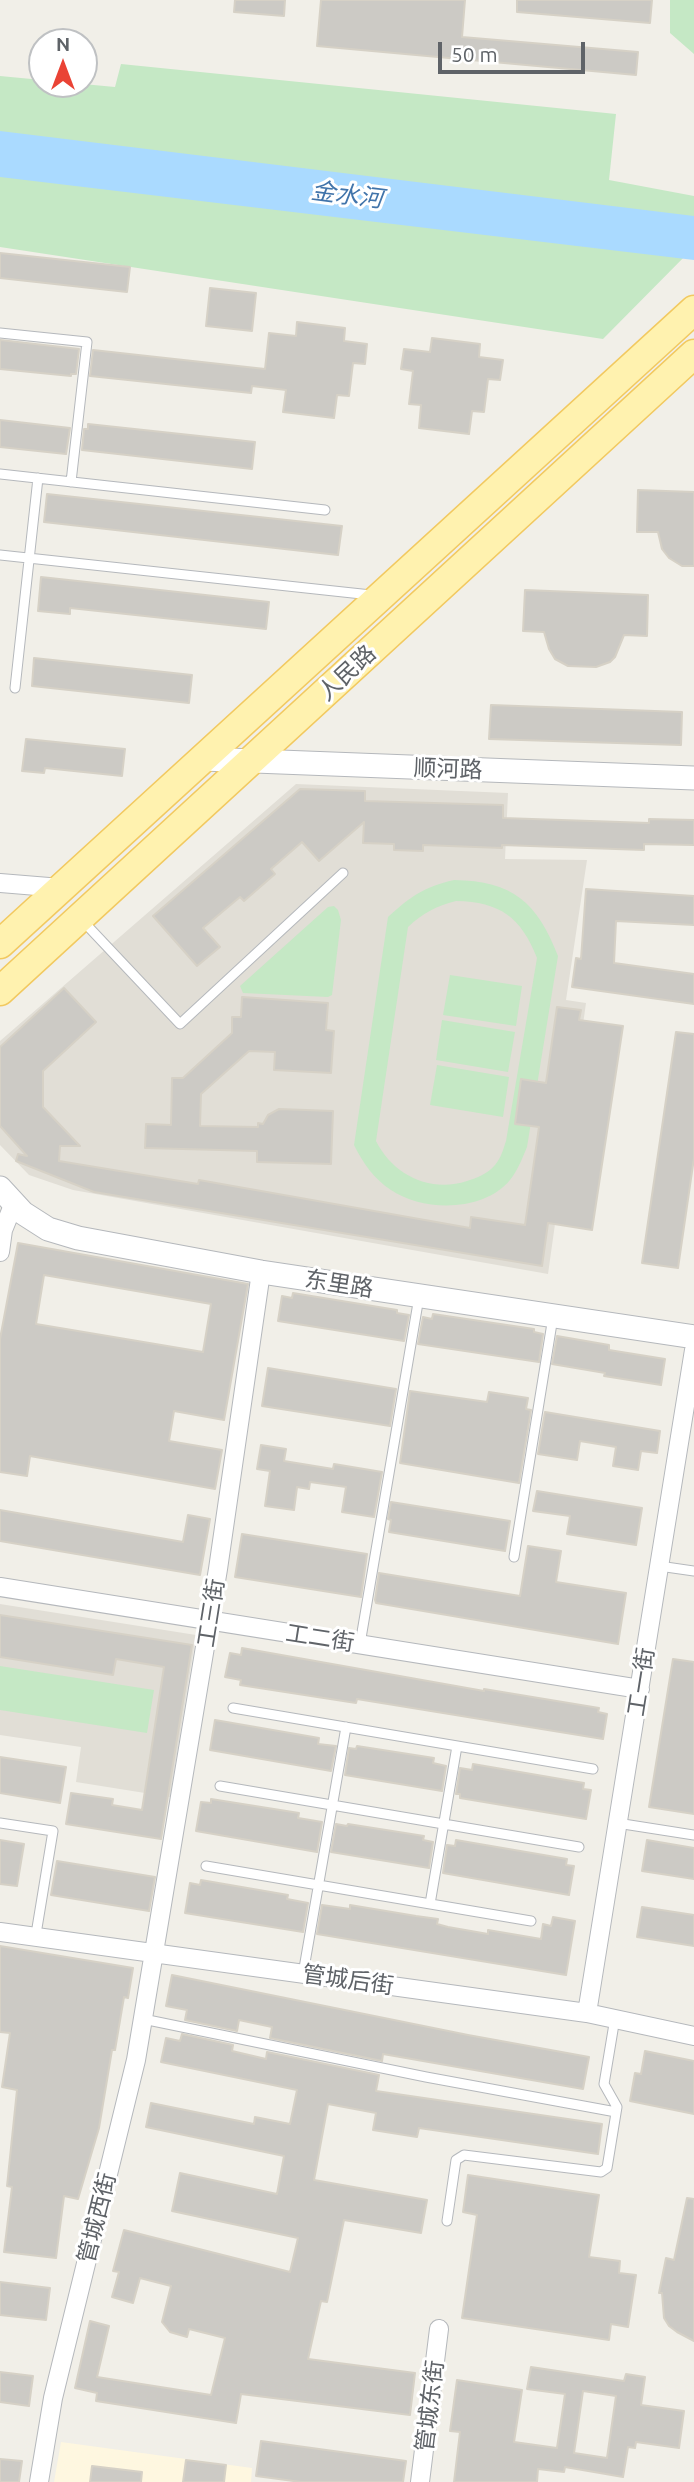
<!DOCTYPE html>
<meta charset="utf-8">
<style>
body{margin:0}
#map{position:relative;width:694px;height:2482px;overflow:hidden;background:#f1efe8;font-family:Ubuntu,sans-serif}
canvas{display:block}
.north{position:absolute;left:28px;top:28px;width:70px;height:70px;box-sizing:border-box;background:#fff;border:2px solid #bfc1c3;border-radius:50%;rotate:0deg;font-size:19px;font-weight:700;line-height:28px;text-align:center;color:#5f6368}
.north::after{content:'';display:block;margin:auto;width:24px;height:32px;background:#ea4335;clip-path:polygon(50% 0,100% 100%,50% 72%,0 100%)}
.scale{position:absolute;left:438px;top:42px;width:147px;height:32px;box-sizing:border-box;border:4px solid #5f6368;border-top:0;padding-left:9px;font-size:21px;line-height:24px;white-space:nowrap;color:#5f6368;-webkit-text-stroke:5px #fff;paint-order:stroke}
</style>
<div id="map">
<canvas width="694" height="2482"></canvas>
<div class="north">N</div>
<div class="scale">50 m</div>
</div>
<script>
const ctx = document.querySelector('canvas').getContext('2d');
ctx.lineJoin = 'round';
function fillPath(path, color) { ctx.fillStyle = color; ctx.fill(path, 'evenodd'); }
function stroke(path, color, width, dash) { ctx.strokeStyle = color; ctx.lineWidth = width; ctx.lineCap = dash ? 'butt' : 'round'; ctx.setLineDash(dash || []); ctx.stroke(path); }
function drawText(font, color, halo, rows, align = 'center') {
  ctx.font = font + ' Ubuntu,"Noto Sans SC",sans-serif'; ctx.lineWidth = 6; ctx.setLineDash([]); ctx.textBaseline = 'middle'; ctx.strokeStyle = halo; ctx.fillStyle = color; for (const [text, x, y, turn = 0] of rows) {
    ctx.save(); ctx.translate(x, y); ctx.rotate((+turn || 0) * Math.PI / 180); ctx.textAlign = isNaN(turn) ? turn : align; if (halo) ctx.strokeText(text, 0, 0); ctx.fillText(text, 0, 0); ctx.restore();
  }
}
fillPath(new Path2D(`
 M61,2442L252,2468L251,2482H54Z`), '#fef7e0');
fillPath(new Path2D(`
 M296,784L508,793L505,859L587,860L566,1000L586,1003L548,1274L73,1190L29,1175L0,1145V1041Z
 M0,1604L196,1635L170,1797L76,1782L81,1747L0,1735Z`), '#e1ded6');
fillPath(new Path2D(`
 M670,0H694V54L670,33Z
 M121,64L616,114L609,180L694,196V247L603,339L0,247V76L42,80V84H83L115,87Z
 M454,880C513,881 537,902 558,956L527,1147C522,1159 518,1170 510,1180C484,1212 423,1212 391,1190C374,1179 363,1163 354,1145L388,917C411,896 424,887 454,880ZM456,901C500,902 521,917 537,958L506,1141C503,1150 501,1158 495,1165C487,1174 477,1178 467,1181C430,1193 393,1175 376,1141L408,927C423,913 436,906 456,901Z
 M334,906L338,910L341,920L332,995L328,997L243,993L240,986L328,907Z
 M450,975L522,986L516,1026L443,1015Z
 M442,1020L515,1032L508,1072L436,1060Z
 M437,1065L509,1077L503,1117L430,1105Z
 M0,1666L154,1690L147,1733L0,1710Z`), '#c5e8c5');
fillPath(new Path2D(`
 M0,131L694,216V260L0,177Z`), '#aadaff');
const building = new Path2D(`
 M235,0H285L284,16L234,12Z
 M321,0H465L462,37L638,52L636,75L317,46Z
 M517,0H652L650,23L517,12Z
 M0,253L130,267L127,292L0,278Z
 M210,288L256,293L252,331L206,326Z
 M297,322L345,328L344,341L367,344L365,364L353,363L349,396L337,395L334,418L283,412L286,390L252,386L251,393L90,376L93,350L265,369L269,333L296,336Z
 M432,338L480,344L479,357L503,360L500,380L488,379L484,412L472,411L469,434L419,428L421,405L409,404L413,371L401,369L404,349L430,352Z
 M0,340L79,349L76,374H71V376L0,369Z
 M0,420L70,428L66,454L0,447Z
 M88,424L255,442L252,469L82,450L84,429H88Z
 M638,490L694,492V566H682L669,558L662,549L658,532H637Z
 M47,494L342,526L338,555L44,522Z
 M41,577L269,602L266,629L70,608V614L38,611Z
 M525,590L648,595L647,636L624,635L615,657L610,662L596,667L568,666L555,659L549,649L544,632L523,631Z
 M34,658L192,675L189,703L32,686Z
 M491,705L682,712L681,745L489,739Z
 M26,739L125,749L122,776L45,768L44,773L22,771Z
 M300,789L365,791V801L503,805V818L649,823V819L694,820V845L644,844V850L502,845V848L423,845V851L394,850V844L363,843L364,822L319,861L302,842L271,869L275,874L244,901L240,897L203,928L220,947L197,966L153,916Z
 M586,889L694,896V925L616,921L614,963L694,974V1004L572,987L576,958L581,959Z
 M64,988L96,1022L43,1071V1107L80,1146H60L59,1161L198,1184L199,1180L470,1228L471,1217L525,1225L539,1127L515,1124L521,1079L546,1083L557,1007L581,1010L579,1020L623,1026L592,1230L548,1223L542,1266L94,1192L16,1161L18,1154L27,1156L0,1126V1047Z
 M242,997L328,1003L326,1030L334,1031L331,1073L274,1070L275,1052L249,1051L201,1094L200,1126L258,1127V1123L263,1124L268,1115L279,1109L333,1111L331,1164L257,1162V1151L145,1148L146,1124L171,1125L172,1078H183L232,1033V1017H241Z
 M676,1032L694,1034V1158L678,1268L642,1263Z
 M18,1243L248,1284L224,1420L174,1411L169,1441L222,1450L215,1489L30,1456L27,1476L0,1472V1339ZM44,1275L211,1304L203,1352L36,1324Z
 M293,1293L397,1310V1313L409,1315L404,1341L278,1321L282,1296L292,1298Z
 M433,1314L534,1329V1332L543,1334L539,1362L418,1344L423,1317L432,1319Z
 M557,1336L609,1345V1350L665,1359L661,1385L604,1376L605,1373L552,1364Z
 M268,1368L396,1389L390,1426L262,1406Z
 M410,1391L487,1402L489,1392L528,1398L526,1409L531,1410L519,1483L400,1463Z
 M545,1412L660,1431L657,1453L641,1451L638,1470L613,1466L616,1447L580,1441L577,1460L538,1454Z
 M261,1445L286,1449L284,1461L333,1469L334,1464L382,1472L374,1517L342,1512L346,1487L310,1482L309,1489L297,1487L294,1510L265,1506L270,1471L257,1469Z
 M537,1491L642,1508L636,1545L567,1534L570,1516L533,1511Z
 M391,1502L510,1521L505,1551L389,1532L391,1520L388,1519Z
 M0,1510L183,1542L188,1515L210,1519L200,1575L0,1541Z
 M242,1534L367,1554L361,1597L235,1577Z
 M528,1546L561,1551L556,1582L626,1593L618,1644L376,1603L375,1600L379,1573L520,1596Z
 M0,1615L192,1645L161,1839L66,1824L71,1793L113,1799L112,1805L142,1810L164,1667L116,1659L113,1675L0,1657Z
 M242,1648L484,1691V1689L599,1708L598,1712L607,1714L603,1739L357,1699L356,1703L240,1685L241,1680L225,1677L230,1653L241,1655Z
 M673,1659L694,1662V1814L649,1807Z
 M215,1720L319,1738L318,1744L336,1746L331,1771L210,1750Z
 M357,1746L434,1758L433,1763L446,1766L442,1791L345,1775L349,1748L356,1749Z
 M0,1757L66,1767L60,1803L0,1793Z
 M473,1764L584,1783L583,1789L591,1790L586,1819L460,1798V1794H456L460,1768L472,1770Z
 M211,1799L299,1813L298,1818L322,1822L317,1852L196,1831L201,1802L211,1803Z
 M336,1824L347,1826L348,1824L424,1836L423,1840L433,1842L429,1868L331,1852Z
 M0,1840L24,1844L17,1886L0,1884Z
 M456,1840L567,1859L566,1865L574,1866L569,1895L443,1873L447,1845L455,1846Z
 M647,1840L694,1848V1879L642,1871Z
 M57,1861L155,1877L149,1911L51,1895Z
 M201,1880L288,1895L287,1899L308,1903L303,1932L185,1913L190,1883L200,1885Z
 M322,1905L350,1909V1905L416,1916L438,1919L437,1924L448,1927L488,1934V1930L541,1939L543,1924L551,1926L553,1917L575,1921L566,1975L317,1934Z
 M642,1907L694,1915V1946L637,1937Z
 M0,1946L133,1968L128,1998L124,1997L115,2050H112L99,2128L78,2199L64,2196L56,2258L4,2252L12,2187L7,2186L17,2090L2,2087L10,2033L0,2032Z
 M172,1975L468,2035L589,2057L583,2089L383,2054L382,2061L270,2038L272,2027L239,2020L237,2031L185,2020L187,2010L166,2006Z
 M182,2034L233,2045L232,2051L266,2059L267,2052L379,2075L376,2091L602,2124L598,2154L419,2128L417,2137L373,2130L376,2113L328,2104L314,2180L427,2200L421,2233L344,2220L327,2302L321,2301L308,2359L415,2373L410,2415L241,2394L236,2423L96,2401L97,2393L75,2388L90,2321L109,2326L97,2377L211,2395L225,2338L189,2329L187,2337L170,2332L162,2322L171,2286L140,2278L133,2303L112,2297L119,2272L113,2271L124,2230L290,2272L298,2238L172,2211L180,2173L277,2194L284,2156L146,2127L151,2103L254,2124L255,2117L290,2124L297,2090L161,2062L166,2038L180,2041Z
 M645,2051L694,2061V2114L630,2101L635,2073L641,2074Z
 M468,2175L599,2195L589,2257L620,2261L619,2273L636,2275L628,2327L611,2324L609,2340L462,2318L477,2215L463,2212Z
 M687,2198L694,2199V2341L677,2332L669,2326L664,2318L662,2293H659L666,2258L674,2260Z
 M0,2282L50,2288L46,2320L0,2315Z
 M531,2367L624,2381L626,2374L645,2377L641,2405L684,2411L679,2448L636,2442L635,2448L628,2447L623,2477L565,2467L564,2472L538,2469L537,2482H454L460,2432L450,2431L457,2380L522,2390L514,2442L557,2448L565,2394L527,2389ZM583,2391L616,2396L607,2458L574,2453Z
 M0,2372L33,2376L29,2406L0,2402Z
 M261,2441L406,2461L403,2482H301L256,2476Z
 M0,2459L22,2461L19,2482H0Z
 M186,2460L226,2465L224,2482H183Z
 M92,2466L142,2472L141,2482H90Z`);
fillPath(building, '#cccac5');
stroke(building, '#d6d1c6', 2);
const service = new Path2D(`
 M0,333L87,342L71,482
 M0,474L325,510
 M0,555L371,595
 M15,688L38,478
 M81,919L180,1024L343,873
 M514,1557L553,1317
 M659,1566L694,1571
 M360,1644L419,1297
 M233,1708L593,1769
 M220,1786L579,1847
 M0,1823L53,1831L37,1928
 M617,1823L694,1835
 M206,1866L531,1921
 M430,1904L457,1746
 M303,1974L346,1727
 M143,2019L426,2077L616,2112
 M447,2221L456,2160L464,2155L601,2172L607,2168L617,2107L604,2084L615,2018`);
const minor = new Path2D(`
 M0,883L61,888
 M0,1252L3,1230L14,1203
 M0,1587L640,1689
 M0,1932L587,2013L694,2036
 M587,2013L694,1350
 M39,2482L53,2398L136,2060L218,1569L261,1272
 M420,2482L439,2329`);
const tertiary = new Path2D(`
 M203,759L694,778
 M0,1188L23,1213L48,1229L78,1238L261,1272L694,1337`);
const primary = new Path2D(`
 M0,944L694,310
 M0,991L694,354`);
stroke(service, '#b5b8bc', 11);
stroke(minor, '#b5b8bc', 20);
stroke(tertiary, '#b5b8bc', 25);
stroke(primary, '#f2c960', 31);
stroke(service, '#fff', 9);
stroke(minor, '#fff', 18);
stroke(tertiary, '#fff', 23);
stroke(primary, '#fff2af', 28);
drawText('23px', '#5f6368', '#fff', [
 ["人民路",347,673,-43],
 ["顺河路",448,769,2],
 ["东里路",339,1284,9],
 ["工三街",211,1613,-81],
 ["工二街",320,1638,9],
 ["工一街",641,1682,-81],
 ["管城后街",348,1980,8],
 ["管城西街",97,2218,-76],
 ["管城东街",430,2406,-83]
]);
drawText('italic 24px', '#4174aa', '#fff', [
 ["金水河",347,195,7]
]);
</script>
